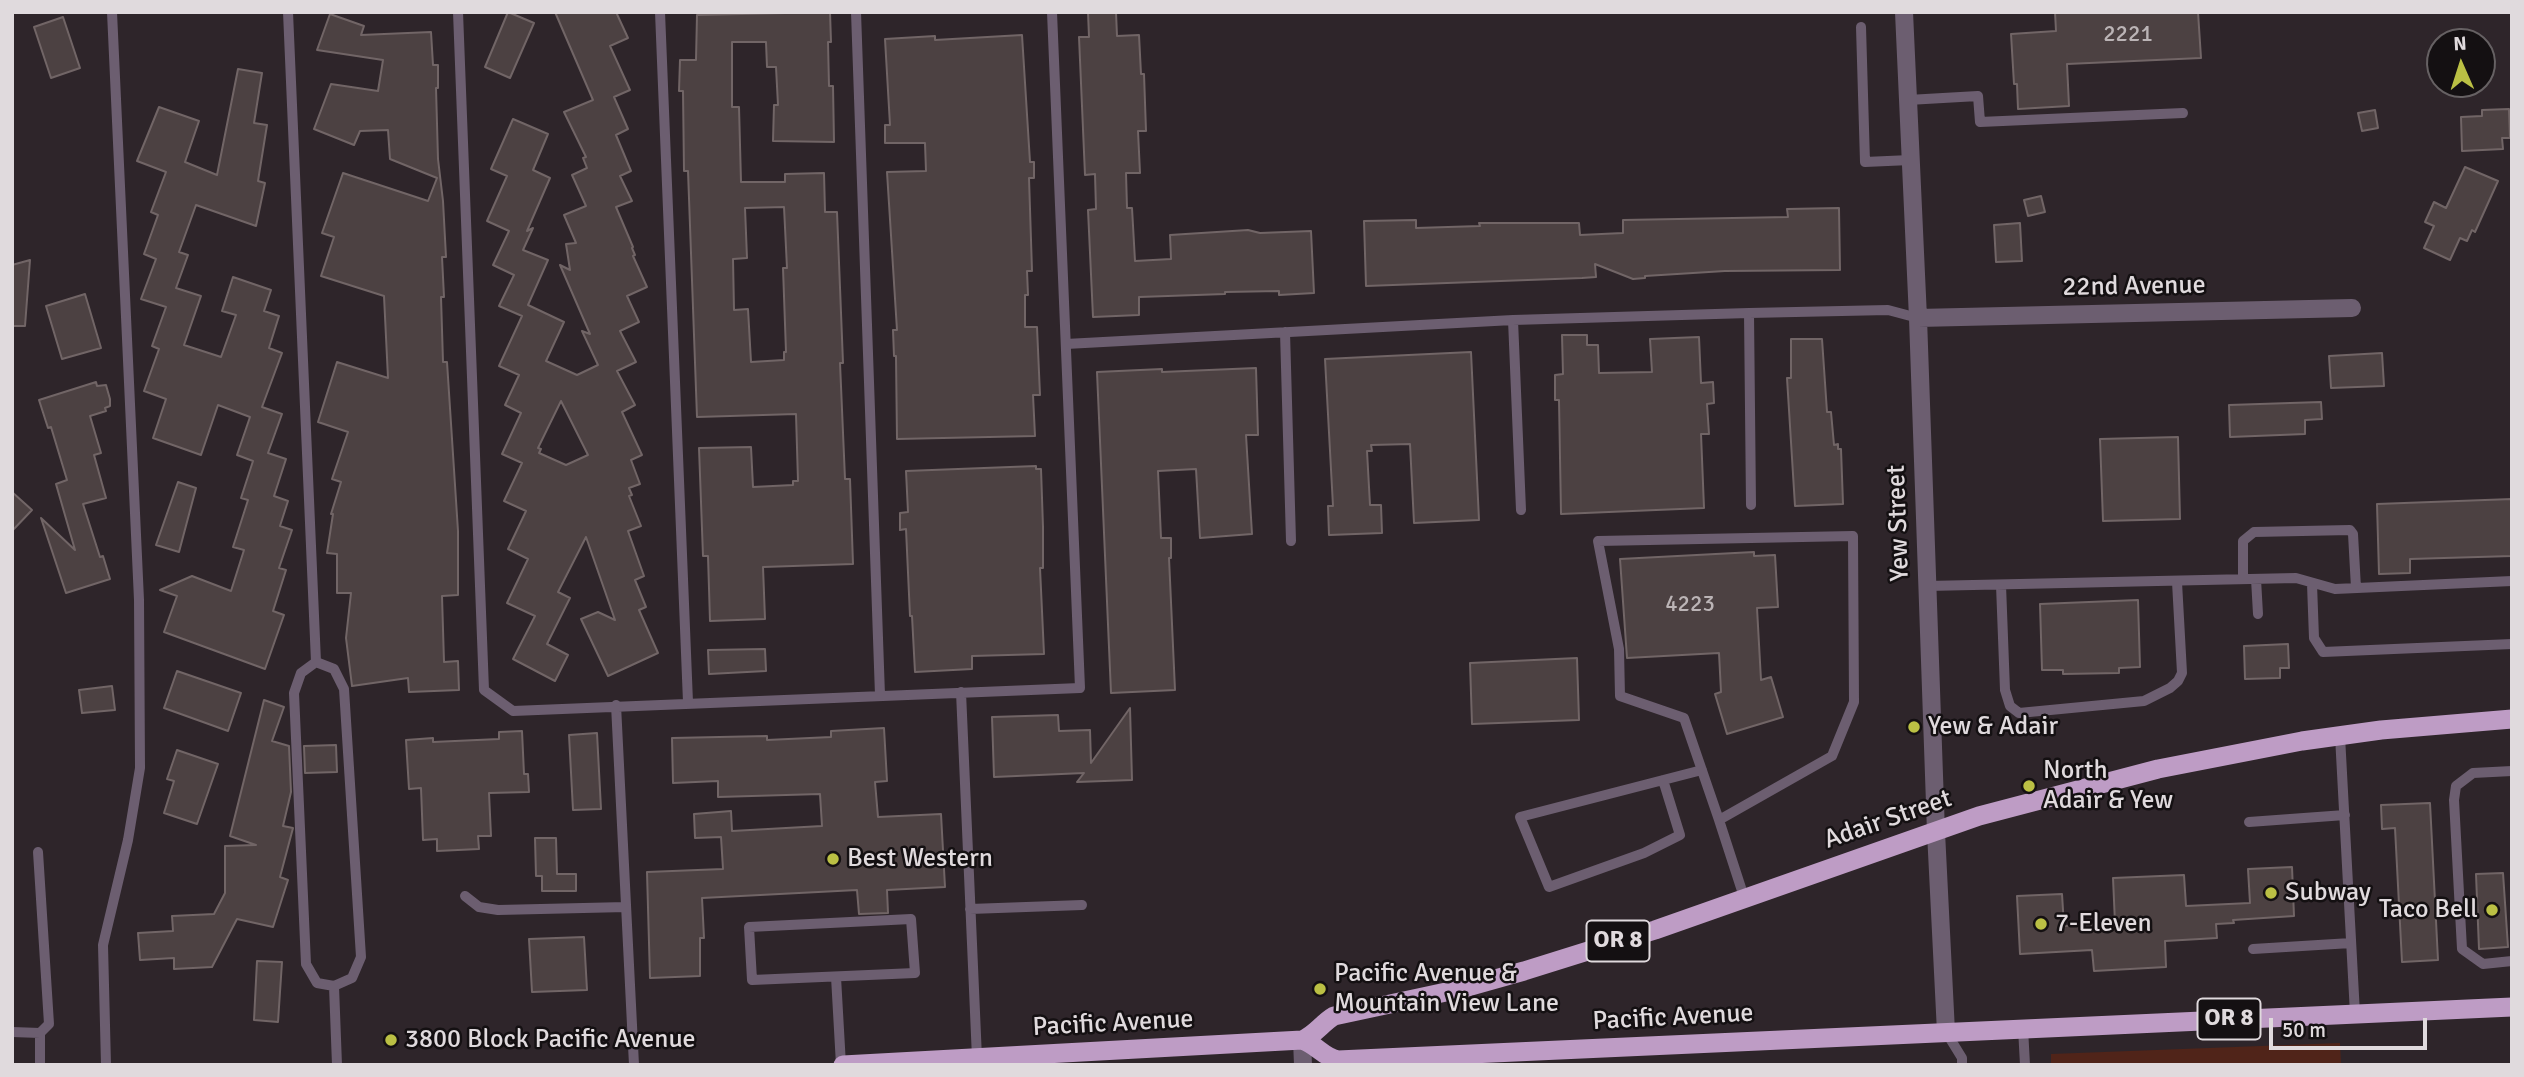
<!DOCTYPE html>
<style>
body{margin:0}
#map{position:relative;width:2524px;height:1077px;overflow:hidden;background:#2e252a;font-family:Signika,sans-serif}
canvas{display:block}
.frame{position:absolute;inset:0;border:14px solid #e0dadd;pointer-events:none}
.north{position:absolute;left:2426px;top:28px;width:70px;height:70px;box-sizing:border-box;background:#141012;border:2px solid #666163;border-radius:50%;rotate:357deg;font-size:19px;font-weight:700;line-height:28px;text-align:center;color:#e0dadd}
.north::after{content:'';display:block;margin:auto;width:24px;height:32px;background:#bbc044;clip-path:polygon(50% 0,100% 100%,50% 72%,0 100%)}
.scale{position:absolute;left:2269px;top:1018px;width:158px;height:32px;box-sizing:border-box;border:4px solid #e0dadd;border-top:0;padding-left:9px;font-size:21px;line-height:24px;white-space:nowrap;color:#e0dadd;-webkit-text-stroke:5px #141012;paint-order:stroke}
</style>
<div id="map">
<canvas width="2524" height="1077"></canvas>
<div class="frame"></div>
<div class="north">N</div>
<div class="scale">50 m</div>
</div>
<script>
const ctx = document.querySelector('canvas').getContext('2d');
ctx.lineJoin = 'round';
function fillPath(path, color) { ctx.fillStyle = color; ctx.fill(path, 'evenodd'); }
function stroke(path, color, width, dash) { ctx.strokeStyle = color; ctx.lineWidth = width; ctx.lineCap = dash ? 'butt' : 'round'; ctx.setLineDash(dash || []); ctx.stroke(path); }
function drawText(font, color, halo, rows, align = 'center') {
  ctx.font = font + ' Signika,sans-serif'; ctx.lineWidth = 5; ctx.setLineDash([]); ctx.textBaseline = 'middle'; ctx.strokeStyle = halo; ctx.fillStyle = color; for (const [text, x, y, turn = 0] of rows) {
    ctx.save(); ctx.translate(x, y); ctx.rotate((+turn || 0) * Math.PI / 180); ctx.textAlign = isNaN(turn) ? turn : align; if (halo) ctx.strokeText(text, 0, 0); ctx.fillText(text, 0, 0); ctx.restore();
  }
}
fillPath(new Path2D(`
 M2340,1043L2341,1065H2051V1054Z`), '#502419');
const building = new Path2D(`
 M508,12L534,23L510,78L485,67Z
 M555,12H616L628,38L610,46L630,90L614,97L628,129L616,135L631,171L620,176L632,201L616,207L633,247L632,248L635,255L633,256L647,287L627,296L639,322L620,331L636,362L617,371L635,405L622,412L642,455L631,460L640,484L629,488L632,495L629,496L641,526L628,531L644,576L635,580L646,607L639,610L658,653L608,676L581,619L598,612L615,620L586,537L558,592L570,598L547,644L568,655L555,681L513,659L535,616L507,603L528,559L508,549L526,511L504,501L522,463L502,454L521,413L505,405L519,375L499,366L522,316L499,306L514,275L493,265L509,231L487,221L507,176L491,169L513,119L548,134L533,170L550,178L527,231L533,228L523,250L548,260L528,305L564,322L546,361L577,375L598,365L582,331L590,334L560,265L570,270L566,244L576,243L564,215L586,206L572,175L587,168L583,158L586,157L564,112L593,100ZM561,401L588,455L566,465L539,453L541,449L538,448Z
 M830,12L831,42H828L829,86H833L834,142L773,141L774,105H778L776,67H767L766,42H732V107H739L741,182H785V174L824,173L825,212H837L843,363H840L845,479H850L853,564L763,567L765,619L710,621L708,556H703L699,448L751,447L753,487L793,485V481H798L796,414L697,417L688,171H684L683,91H679L680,60H696L697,15ZM784,207L787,268H783L786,352H784V360L751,362L748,309L734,310L733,259L747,258L745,208Z
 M1088,12H1116L1117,36L1139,35L1141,74H1144L1146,131H1138L1140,173H1126L1127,208H1132L1135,261L1171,259L1170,235L1248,230L1260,233L1311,231L1314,293L1279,295V291L1225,292V294L1139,297V315L1093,317L1088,210L1096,209L1095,174L1085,175L1079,37H1089Z
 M2055,12H2198L2201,58L2067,64L2069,106L2018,109L2017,84H2014L2011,34L2056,31Z
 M330,14L364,26L361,35L431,32L433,65H438V88H436L438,159L443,201L446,257H442L444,297H441L443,362H447L458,531V595L442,596L444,662L458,661L459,690L409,692L408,678L352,686L346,638L351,593H337V554L327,553L333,514H331L341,482L332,479L348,432L318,422L337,362L388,378L384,296L321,276L334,237L322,233L343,173L428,201L437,178L390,159L388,130L360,131L354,145L314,129L331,84L378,91L383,60L317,50Z
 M63,17L80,68L51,78L34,27Z
 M1022,35L1030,162H1034V178H1029L1032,271H1027L1028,295H1025V327H1037L1040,395H1033L1035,436L897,439L896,356H894L893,330H897L887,172L926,171L925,143H885V125H890L885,39L935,36V40Z
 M238,69L262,73L254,123L267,125L258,181L265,183L256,226L196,205L179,252L188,255L176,288L201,296L184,345L221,357L236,315L222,311L233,277L271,290L264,311L279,316L269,348L282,353L262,407L282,414L268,453L286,459L274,496L288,501L280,526L292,530L279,568L286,570L273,611L284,615L265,669L164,632L177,596L160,590L192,576L231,591L244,550L233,547L248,500L241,498L253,461L237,455L250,417L218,405L201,455L153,438L166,399L144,391L159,349L152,346L166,307L141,299L156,259L144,254L158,215L151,212L166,172L137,161L159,107L199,121L185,162L217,175Z
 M2509,109L2510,138H2502L2503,149L2462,151L2461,117L2482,116V110Z
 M2375,110L2378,128L2362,131L2358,113Z
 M2465,167L2498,181L2475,232L2472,230L2467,241L2460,238L2450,260L2424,248L2434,226L2425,222L2434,202L2446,208Z
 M2041,196L2045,212L2028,216L2024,200Z
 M1839,208L1840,270L1725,271L1645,276V278L1633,279L1595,264L1596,277L1582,278L1366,286L1364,221L1416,220V228L1480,226L1479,223H1579L1580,235L1623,233V220L1788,217L1787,209Z
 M2020,223L2022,261L1996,262L1994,225Z
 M30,260L25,326H12V265Z
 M85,294L101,348L62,359L46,306Z
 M1562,335H1587V345H1598L1599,373L1652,372L1650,339L1699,337L1701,383L1713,382L1714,403L1707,404L1709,434H1701L1704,508L1561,514L1559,400H1555V375L1563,374Z
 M1791,339H1822L1827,412H1831L1834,445L1838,444V449H1841L1843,504L1795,506L1787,378H1791Z
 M1471,352L1479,520L1414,523L1410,444L1371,445L1372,451H1367L1370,505H1381L1382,533L1329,535L1328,506H1333L1325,359Z
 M2382,353L2384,386L2331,388L2329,356Z
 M1256,368L1258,435H1246L1252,534L1200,538L1196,469L1158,471L1161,538H1171V558H1169L1175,690L1111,693L1097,372L1162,369V372Z
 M96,382L97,386L106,385L110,399V406L105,408L106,411L90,416L101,453L94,455L106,498L83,504L100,557L103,556L110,579L66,593L41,518L75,550L56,484L67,480L51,427L48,428L39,400Z
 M2321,402L2322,419L2305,420V434L2230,437L2229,405Z
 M2178,437L2180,519L2103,521L2100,439Z
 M1036,466V469H1041L1043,527V568H1040L1044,654L972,656V669L915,672L912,616H910L906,529L900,530V513L908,512L906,471Z
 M178,482L196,488L179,552L156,545Z
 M12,492L32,510L12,531Z
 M2512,499V556L2410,559V573L2379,574L2377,504Z
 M1754,552V556L1775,555L1778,607L1757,608L1761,680L1771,677L1783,717L1727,734L1715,694L1721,692L1719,653L1627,658L1620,559Z
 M2138,600L2140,667L2119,668V673L2063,674V670H2042L2040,604Z
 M2288,644L2289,668H2280V678L2245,679L2244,646Z
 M765,649L766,671L709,674L708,650Z
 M1577,658L1579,720L1472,724L1470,663Z
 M177,671L241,693L228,731L164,708Z
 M112,686L115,710L82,713L79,690Z
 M264,700L284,707L272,741L289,746L291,792L283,826L293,828L280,877L288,880L273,927L237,919L212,967L174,969V958L140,960L138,933L173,931L172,916L214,914L225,893V846L256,845L230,836Z
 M1130,708L1132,780L1077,782L1084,773L994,777L992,717L1058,715L1059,731L1090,730L1091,763Z
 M884,728L887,781L875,782L878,817L941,814L945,887L887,890L888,913L859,914L857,890L702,898L704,938H700V976L650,978L647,872L723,869L721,837L695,838L694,814L731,811L732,831L822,826L820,794L718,797V781L673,783L672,738L767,736V740L831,737V731Z
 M522,731L524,774H528L529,792L489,793L491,836H478L479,849L437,851V839L423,840L421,788L409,789L406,740L433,738V742L499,739V732Z
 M597,733L601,809L573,810L569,735Z
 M336,745L337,772L305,773L304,746Z
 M177,750L218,764L197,824L164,813L174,781L167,779Z
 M2430,803L2438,960L2402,962L2395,828L2382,829L2381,805Z
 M535,838H556L557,874H576V891H542V876H536Z
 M2292,867L2294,916L2233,920L2234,923L2216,924L2217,938L2165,941L2166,967L2094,971L2092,950L2020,954L2017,896L2062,894L2064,926L2115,923L2113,878L2184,875L2186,906L2250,903L2248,869Z
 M2503,873L2508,947L2479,949L2476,874Z
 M584,937L587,990L532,992L529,939Z
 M257,961L282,962L278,1022L254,1020Z`);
fillPath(building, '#4c4142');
stroke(building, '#716566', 2);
stroke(new Path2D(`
 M288,12L316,662
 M458,12L484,690L513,711L1080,688L1052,12
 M660,12L688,702
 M856,12L880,695
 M1861,27L1865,162L1910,160
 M1908,100L1978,96L1980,122L2183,113
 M1749,313L1751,505
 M1513,320L1521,510
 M1285,332L1291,541
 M1066,344L1513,320L1749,313L1888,310L1918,318
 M2243,579V541L2254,532L2350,530L2353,534L2356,588
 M2256,579L2258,614
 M2312,584L2314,638L2323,652L2512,644
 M2001,585L2005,690L2010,706L2019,713L2144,701L2170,688L2178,681L2182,673L2177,582
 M1927,586L2296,578L2335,589L2512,581
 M316,662L334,669L344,689L361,957L352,978L334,986L317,983L306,964L294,693L301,673Z
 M961,692L977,1058
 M616,705L634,1065
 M2340,736L2355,1014
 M2512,771L2473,773L2456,786L2454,800L2462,949L2483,964L2512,961
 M1663,780L1680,835L1644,853L1549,887L1520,817L1702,770
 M1719,820L1684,718L1620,696L1619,649L1598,541L1853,536L1854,702L1832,756L1719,820L1744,897
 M2249,822L2345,815
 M38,852L49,1024L40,1033
 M465,896L479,907L498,910L626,907
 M970,909L1082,905
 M911,919L915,973L752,980L749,927Z
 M2253,949L2351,943
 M836,977L841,1065
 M334,986L337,1065
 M2023,1028L2025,1065
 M12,1032L40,1033V1065
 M1946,1032L1962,1058V1065
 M106,1065L103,945L128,840L140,768L139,600L112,12`), '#6c5e70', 10);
stroke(new Path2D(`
 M1904,12L1918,318L1936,832
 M1918,318L2352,308
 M1302,1040L1303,1065`), '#6c5e70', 18);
stroke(new Path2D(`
 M1936,832L1946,1032`), '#6c5e70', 18);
stroke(new Path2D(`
 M1302,1040C1315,1035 1322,1023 1334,1016L1460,989L1524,971L1655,930L1979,816L2158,769L2302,741L2381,730L2512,719
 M843,1065L1302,1040C1316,1044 1323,1057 1338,1060L2512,1007`), '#be9cc5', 19);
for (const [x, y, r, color] of [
 [1914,727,7,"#bbc044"],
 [2029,786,7,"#bbc044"],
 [833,859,7,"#bbc044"],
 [2271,893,7,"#bbc044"],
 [2492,910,7,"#bbc044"],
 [2041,924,7,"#bbc044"],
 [1320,989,7,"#bbc044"],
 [391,1040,7,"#bbc044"]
]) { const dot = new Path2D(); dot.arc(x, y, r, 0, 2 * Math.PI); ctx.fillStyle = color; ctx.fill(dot); stroke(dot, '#141012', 2.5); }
drawText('23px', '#bbb4b6', null, [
 ["2221",2128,35],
 ["4223",1690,605]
]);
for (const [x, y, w] of [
 [1618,941,63],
 [2229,1019,63]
]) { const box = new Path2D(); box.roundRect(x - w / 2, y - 20.5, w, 41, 5); ctx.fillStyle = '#141012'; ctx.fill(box); stroke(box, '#e0dadd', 2); }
drawText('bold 24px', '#e0dadd', null, [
 ["OR 8",1618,941],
 ["OR 8",2229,1019]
]);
drawText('26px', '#e0dadd', '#141012', [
 ["22nd Avenue",2134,287,-1],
 ["Yew Street",1899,523,-92],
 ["Adair Street",1888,820,-19],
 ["Pacific Avenue",1673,1018,-3],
 ["Pacific Avenue",1113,1024,-3]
]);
drawText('26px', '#e0dadd', '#141012', [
 ["Yew & Adair",1928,727],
 ["North",2043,771],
 ["Adair & Yew",2043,801],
 ["Best Western",847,859],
 ["Subway",2285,893],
 ["Taco Bell",2478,910,"right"],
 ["7-Eleven",2055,924],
 ["Pacific Avenue &",1334,974],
 ["Mountain View Lane",1334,1004],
 ["3800 Block Pacific Avenue",405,1040]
], 'left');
</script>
